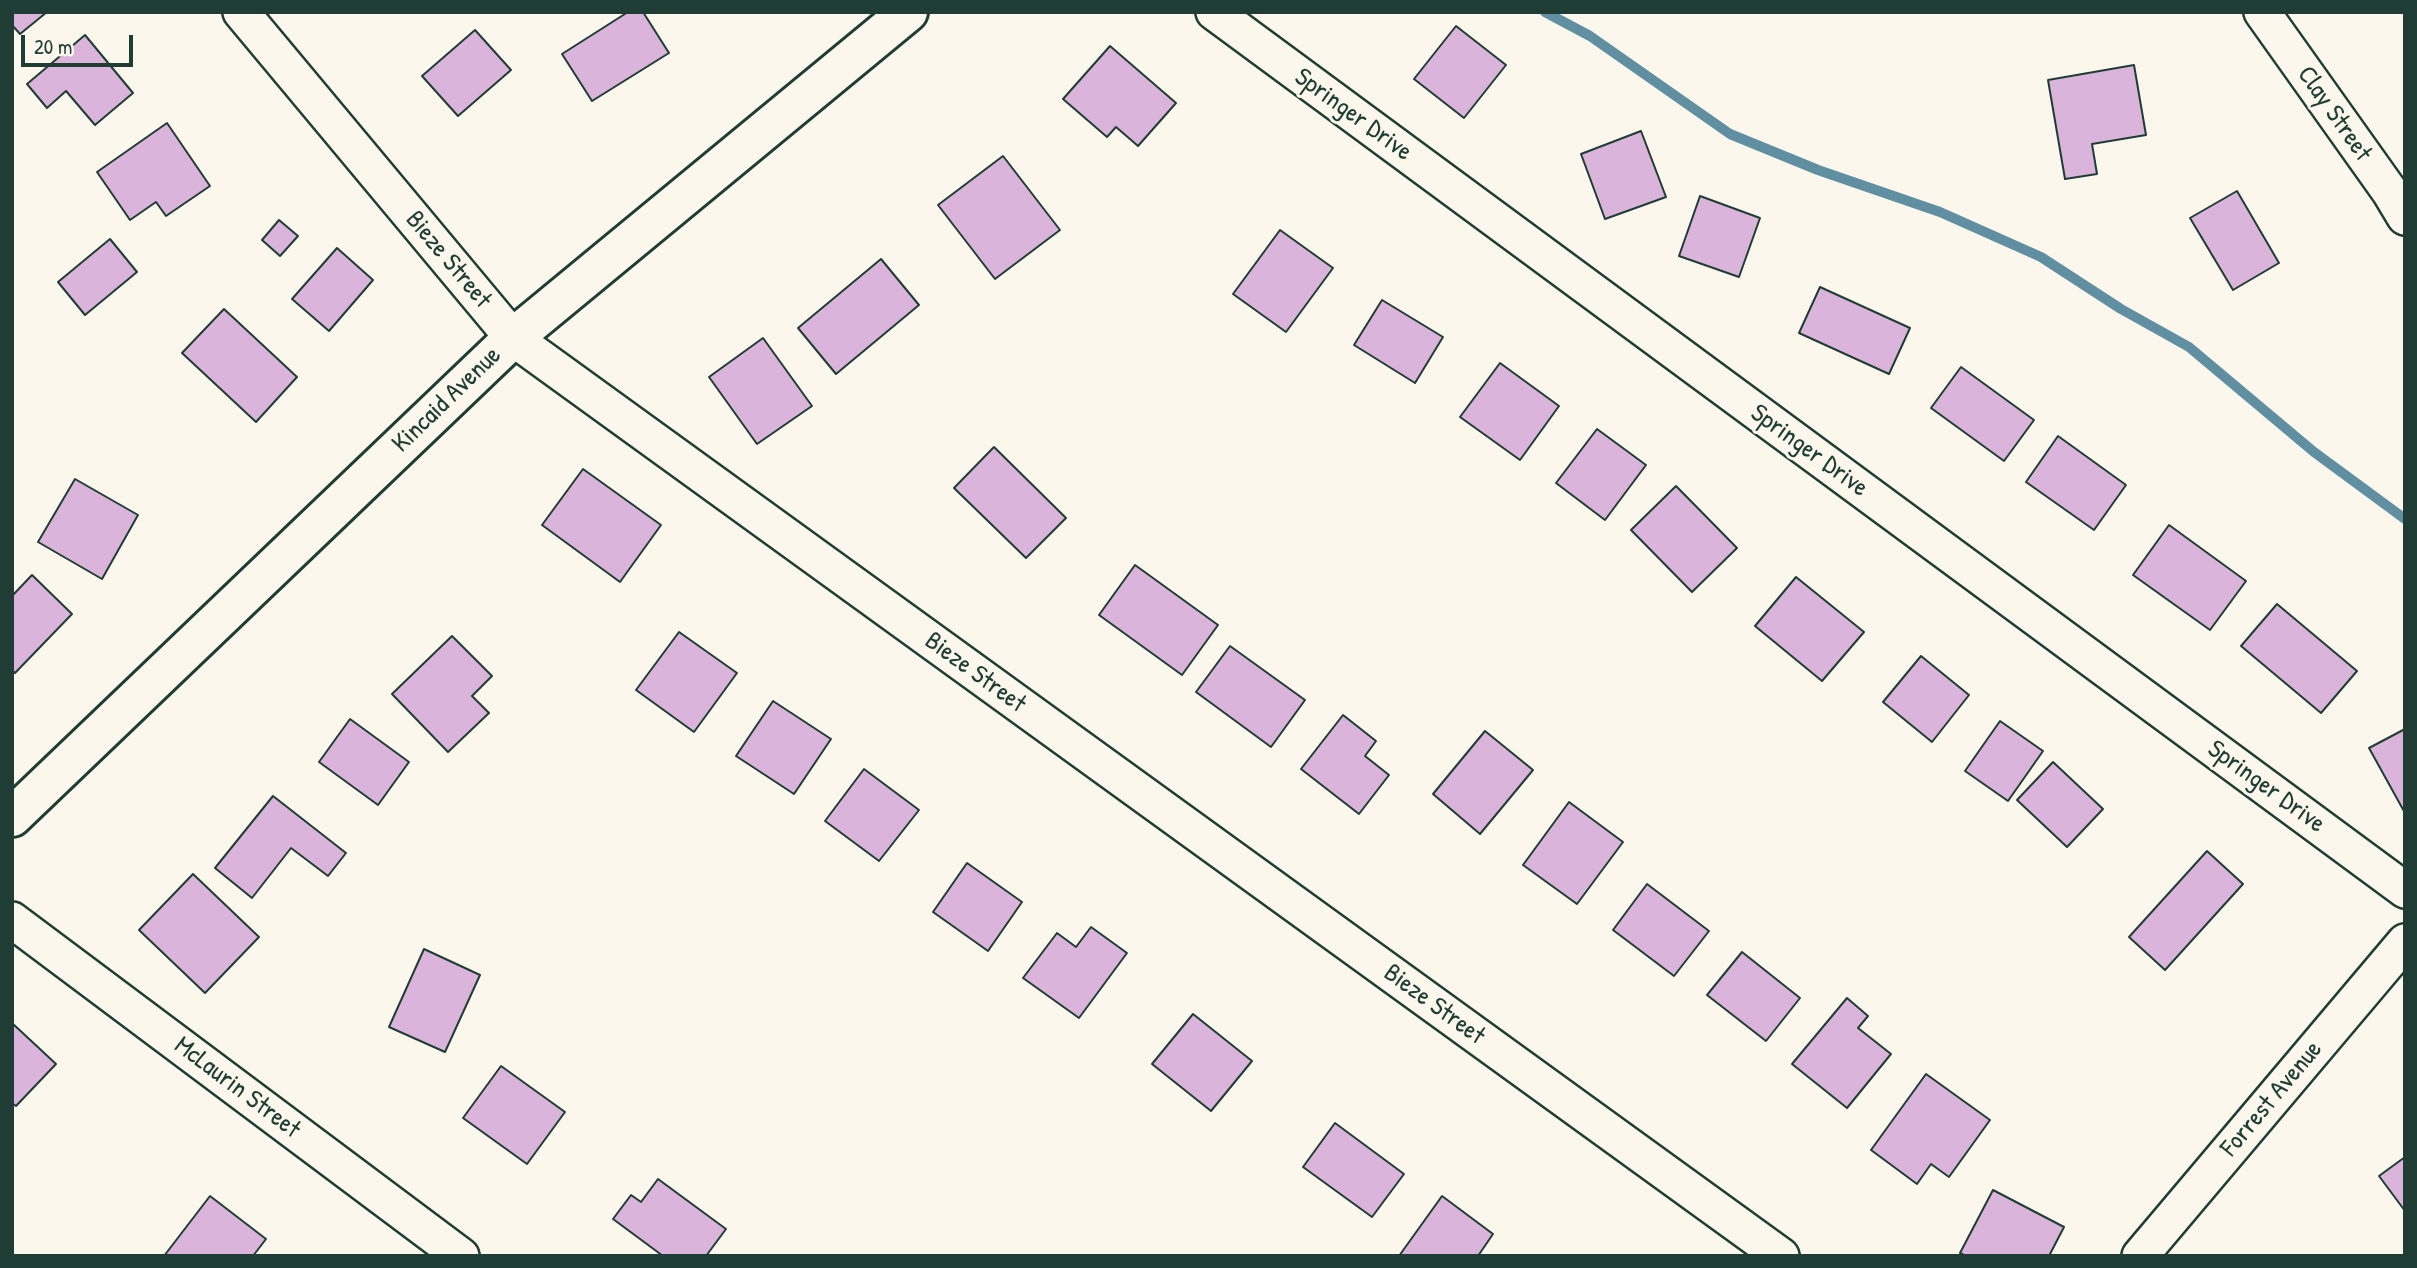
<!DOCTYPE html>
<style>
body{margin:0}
#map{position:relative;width:2417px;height:1268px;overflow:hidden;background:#fbf7ec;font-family:"Patrick Hand",sans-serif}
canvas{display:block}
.frame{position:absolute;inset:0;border:14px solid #1f3d34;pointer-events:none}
.scale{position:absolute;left:21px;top:35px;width:112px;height:32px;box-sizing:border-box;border:4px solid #1f3d34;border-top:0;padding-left:9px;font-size:21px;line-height:24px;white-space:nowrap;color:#1f3d34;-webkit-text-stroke:5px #fbf7ec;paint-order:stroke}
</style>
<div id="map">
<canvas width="2417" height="1268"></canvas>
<div class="frame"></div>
<div class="scale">20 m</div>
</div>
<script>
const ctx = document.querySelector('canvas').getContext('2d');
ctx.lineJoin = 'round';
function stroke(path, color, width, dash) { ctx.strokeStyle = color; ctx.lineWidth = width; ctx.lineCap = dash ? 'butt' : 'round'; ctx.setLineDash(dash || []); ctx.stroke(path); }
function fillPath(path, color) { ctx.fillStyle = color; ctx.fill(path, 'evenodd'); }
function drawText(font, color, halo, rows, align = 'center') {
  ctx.font = font + ' "Patrick Hand",sans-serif'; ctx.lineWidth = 6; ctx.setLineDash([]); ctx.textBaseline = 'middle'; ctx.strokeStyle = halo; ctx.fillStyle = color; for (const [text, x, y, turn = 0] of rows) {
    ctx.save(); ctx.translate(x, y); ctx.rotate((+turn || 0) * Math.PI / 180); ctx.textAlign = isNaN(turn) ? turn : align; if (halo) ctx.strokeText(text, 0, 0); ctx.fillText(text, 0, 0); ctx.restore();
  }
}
stroke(new Path2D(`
 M1545,12L1590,36L1730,134L1818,170L1940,212L2041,257L2121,309L2189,347L2314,452L2405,519`), '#5f8fa1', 10);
const building = new Path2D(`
 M12,12H47L20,34L12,25Z
 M628,12H643L669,53L592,101L562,54Z
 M1456,26L1506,65L1464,118L1414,79Z
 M475,30L511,70L458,116L422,76Z
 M85,35L133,93L95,125L66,91L47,108L27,84Z
 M1110,46L1176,103L1138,146L1116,127L1107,137L1063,99Z
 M2134,65L2146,135L2092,144L2097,174L2065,179L2048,80Z
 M167,123L210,186L166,216L156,202L130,220L97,172Z
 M1641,131L1666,197L1605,219L1581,154Z
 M1003,156L1060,230L995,279L938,205Z
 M2237,191L2279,263L2233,290L2190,218Z
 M1700,196L1760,218L1739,277L1679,256Z
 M279,220L298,236L280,256L262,240Z
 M1280,230L1333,268L1286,332L1233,294Z
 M110,239L137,272L85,315L58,282Z
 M337,248L373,280L329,331L292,299Z
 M881,259L919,305L836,374L798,328Z
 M1820,287L1910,328L1889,374L1799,333Z
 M1382,300L1443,337L1415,383L1354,345Z
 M224,309L297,377L256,422L182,353Z
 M763,338L812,406L757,444L709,377Z
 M1500,363L1559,406L1520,460L1460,417Z
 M1961,367L2034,420L2004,461L1931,408Z
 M1597,429L1646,465L1605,520L1556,483Z
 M2058,436L2126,485L2094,530L2026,482Z
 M994,447L1066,518L1026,558L954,488Z
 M583,469L661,525L620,582L542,525Z
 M75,479L138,515L102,579L38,542Z
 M1676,486L1737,548L1692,592L1631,530Z
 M2169,525L2246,581L2210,630L2133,575Z
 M1135,565L1218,625L1182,675L1099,615Z
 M32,575L72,614L15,673L12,670V596Z
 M1796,577L1864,632L1822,681L1755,626Z
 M2277,604L2357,671L2321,713L2241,646Z
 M679,632L737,673L694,732L636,690Z
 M452,636L492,676L472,696L489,713L448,752L392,694Z
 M1230,646L1305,700L1271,747L1196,692Z
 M1921,656L1969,695L1932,742L1883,702Z
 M773,701L831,739L794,794L736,756Z
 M1343,715L1376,741L1365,756L1389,775L1359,814L1301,769Z
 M350,719L409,762L378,805L319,762Z
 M2000,721L2043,751L2008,801L1965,771Z
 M2405,729V813L2369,748Z
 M1485,731L1533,770L1480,834L1433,794Z
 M2053,762L2103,809L2067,847L2017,800Z
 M864,769L919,810L879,861L825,821Z
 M273,796L346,853L328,876L291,848L252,898L215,868Z
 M1569,802L1623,842L1577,904L1523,865Z
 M2207,851L2243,884L2165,970L2129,937Z
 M967,863L1022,902L988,951L933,912Z
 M193,874L259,937L205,993L139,930Z
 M1647,884L1709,931L1674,976L1613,930Z
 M1091,927L1127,953L1079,1018L1023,978L1057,933L1076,947Z
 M424,949L480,975L445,1052L389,1027Z
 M1742,952L1800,998L1766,1041L1707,995Z
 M1847,998L1868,1016L1858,1028L1891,1054L1847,1108L1792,1064Z
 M1193,1014L1252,1061L1211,1111L1152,1064Z
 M12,1023L56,1064L16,1106L12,1103Z
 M501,1066L565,1112L527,1164L463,1118Z
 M1926,1074L1990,1120L1949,1177L1931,1164L1917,1184L1871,1150Z
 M1335,1123L1404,1174L1372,1217L1303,1167Z
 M2405,1157V1211L2379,1176Z
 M658,1179L726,1229L706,1256H663L613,1219L631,1195L641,1202Z
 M1993,1190L2064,1227L2049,1256H1966L1960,1253Z
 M210,1196L266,1239L253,1256H164Z
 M1442,1196L1493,1234L1478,1256H1399Z`);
fillPath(building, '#dbb4db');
stroke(building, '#1f3d34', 2);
const street = new Path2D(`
 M241,12L513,338L1781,1256
 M1214,12L2405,890
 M2262,12L2390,192L2405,217
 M12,920L461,1256
 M2140,1256L2405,942`);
const secondary = new Path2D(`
 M12,817L513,338L908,12`);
stroke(street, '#1f3d34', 40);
stroke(secondary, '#1f3d34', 44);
stroke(street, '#fbf7ec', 35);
stroke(secondary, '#fbf7ec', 38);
drawText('26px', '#1f3d34', '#fbf7ec', [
 ["Clay Street",2334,114,55],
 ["Springer Drive",1353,115,36],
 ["Bieze Street",448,260,50],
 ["Kincaid Avenue",447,400,-44],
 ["Springer Drive",1809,451,36],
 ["Bieze Street",975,673,36],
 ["Springer Drive",2266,787,36],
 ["Bieze Street",1434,1005,36],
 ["McLaurin Street",237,1088,37],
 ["Forrest Avenue",2272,1099,-50]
]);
</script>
